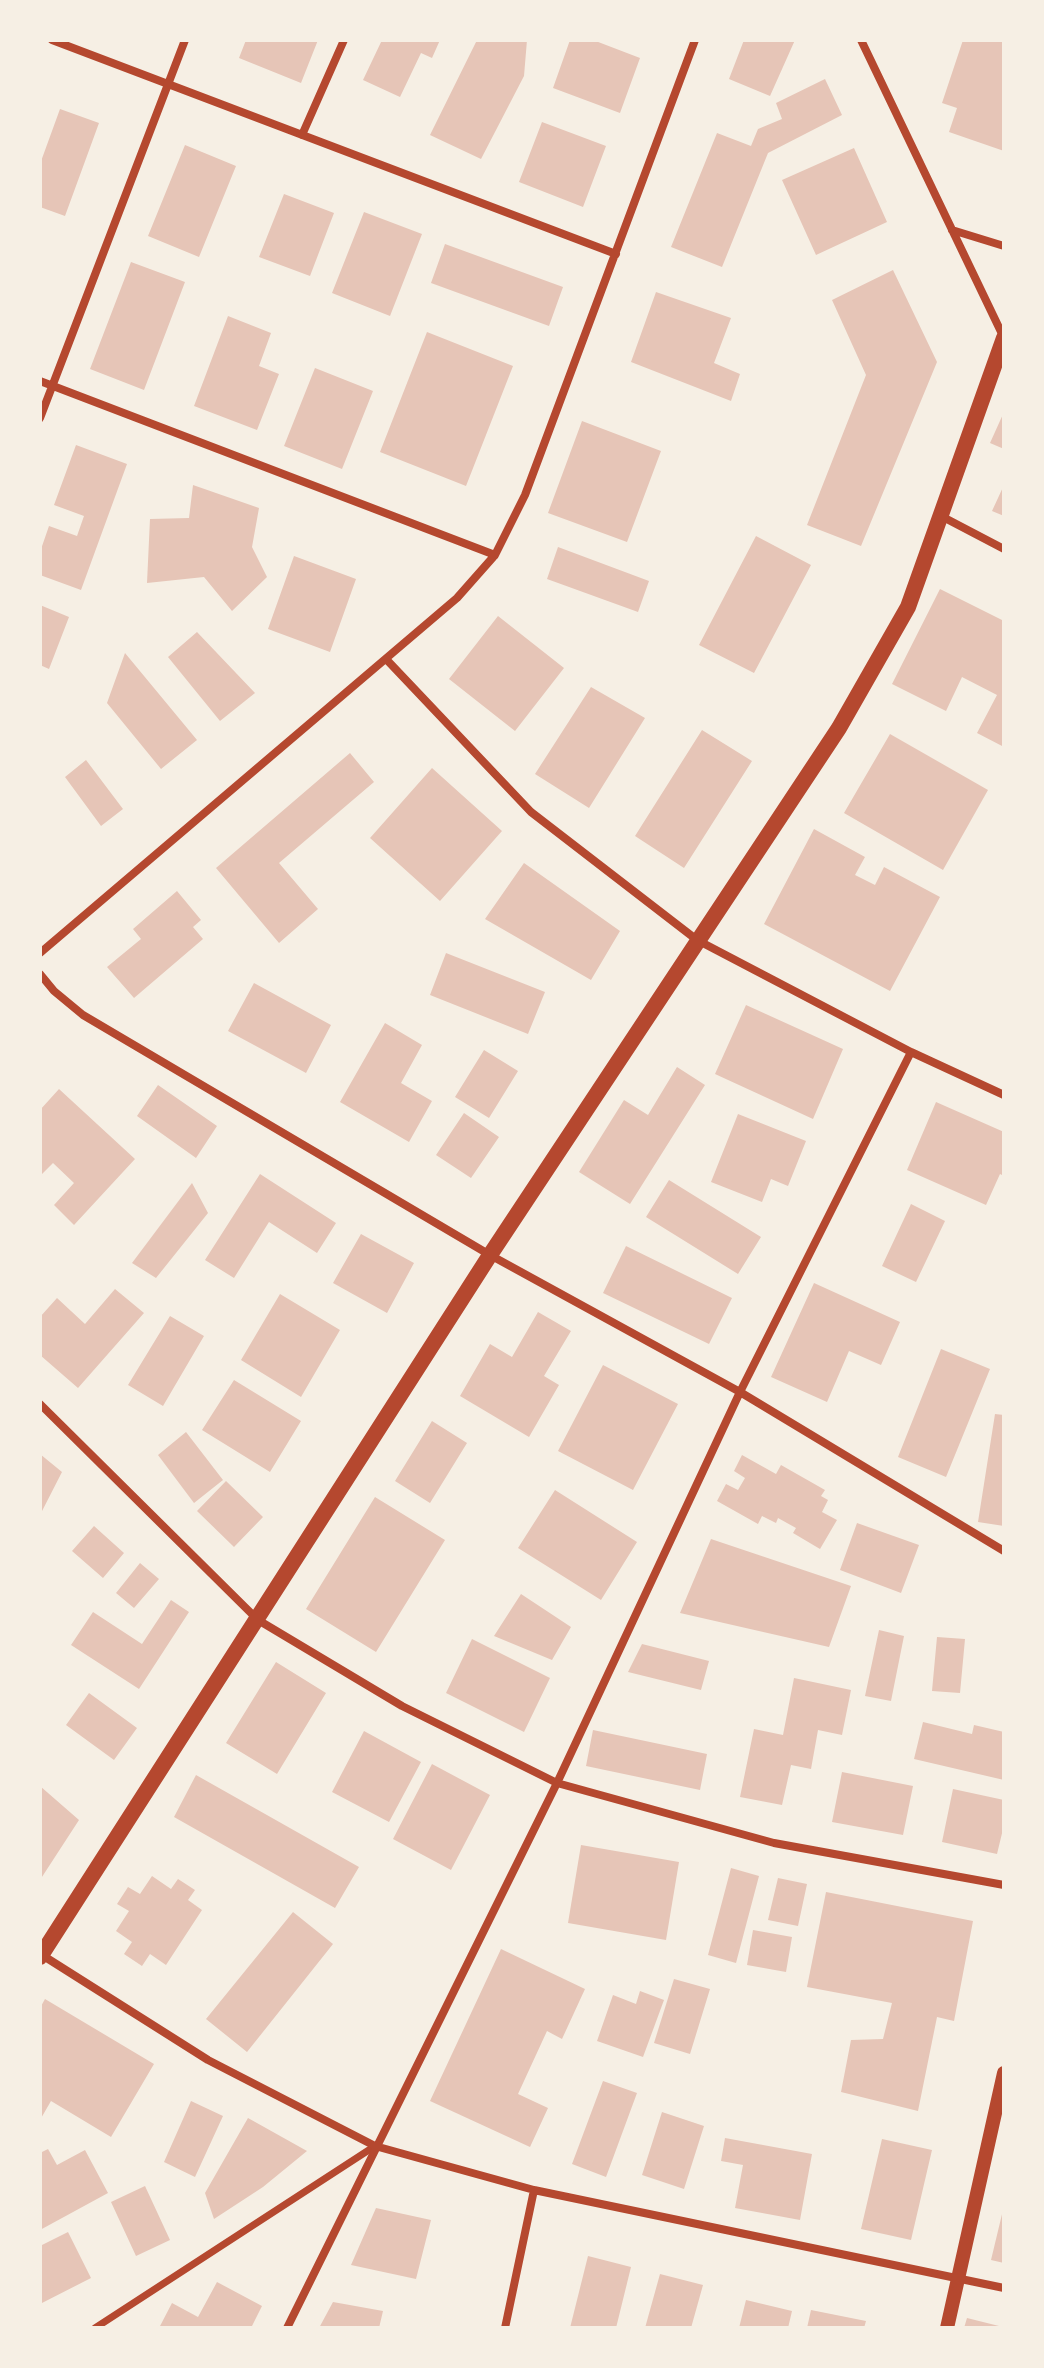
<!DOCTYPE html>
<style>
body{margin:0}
#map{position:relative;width:1044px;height:2368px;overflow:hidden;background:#f6efe4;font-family:"Libre Baskerville",serif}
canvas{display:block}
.frame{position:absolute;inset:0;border:42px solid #f6efe4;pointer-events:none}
</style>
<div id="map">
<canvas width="1044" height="2368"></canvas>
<div class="frame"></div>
</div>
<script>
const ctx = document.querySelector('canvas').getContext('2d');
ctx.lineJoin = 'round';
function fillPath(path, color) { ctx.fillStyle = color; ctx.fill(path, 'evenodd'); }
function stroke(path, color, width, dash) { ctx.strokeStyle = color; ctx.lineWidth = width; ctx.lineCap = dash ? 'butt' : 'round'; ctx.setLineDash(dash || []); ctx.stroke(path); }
fillPath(new Path2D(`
 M246,40H318L301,83L239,58Z
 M382,40H440L432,58L421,53L400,97L363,80Z
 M477,40H527L524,76L481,159L430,135Z
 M570,40H593L640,58L620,113L553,88Z
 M744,40H795L770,96L729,79Z
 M963,40H1004V151L949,132L957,108L942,103Z
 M825,79L842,115L768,153L722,267L671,247L717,133L751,146L758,129L782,119L776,103Z
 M60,109L99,123L65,216L40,207V164Z
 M542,122L606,146L583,207L519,182Z
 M185,145L236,166L199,257L148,236Z
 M854,148L887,222L816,255L782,180Z
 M284,194L334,213L310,276L259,257Z
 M364,212L422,234L390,316L332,293Z
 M445,244L563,287L549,326L431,283Z
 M131,262L185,282L144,390L90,369Z
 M893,270L937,362L861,546L807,525L866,375L832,300Z
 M656,292L731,318L714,363L740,374L731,401L631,362Z
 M228,316L271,333L259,366L279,374L257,430L194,406Z
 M427,332L513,366L466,486L380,452Z
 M315,368L373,391L342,469L284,446Z
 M1004,412V449L990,443Z
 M582,421L661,451L627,542L548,513Z
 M76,445L127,464L81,590L40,575V552L49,526L77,536L84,516L54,505Z
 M193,485L259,508L252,547L267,577L232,611L204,577L147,583L150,519L189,518Z
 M1004,485V516L992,511Z
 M756,536L811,565L754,673L699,645Z
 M558,547L649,581L638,612L547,579Z
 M294,556L356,579L330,652L268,629Z
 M940,589L1004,621V747L977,733L997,695L962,677L946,711L892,684Z
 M40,605L69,617L49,669L40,665Z
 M498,616L564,668L515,731L449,679Z
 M197,632L255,693L220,721L168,657Z
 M125,653L197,740L161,769L107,703Z
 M591,687L645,718L589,808L535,774Z
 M702,730L752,761L684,868L635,836Z
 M890,734L988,790L943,870L844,813Z
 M350,753L374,782L279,863L318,909L279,943L216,868Z
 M86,760L123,809L101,826L65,777Z
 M432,768L502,831L440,901L370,838Z
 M814,829L865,857L855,875L875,885L884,867L940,897L890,991L764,924Z
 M524,863L620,931L591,980L485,919Z
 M177,891L201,920L193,927L203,939L134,998L107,967L141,939L133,929Z
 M446,953L545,992L528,1034L430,995Z
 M254,983L331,1025L306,1073L228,1031Z
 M746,1005L843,1049L813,1119L715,1074Z
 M385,1023L422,1045L401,1083L432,1101L409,1142L340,1102Z
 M484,1050L518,1071L489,1118L455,1097Z
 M677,1067L705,1085L630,1204L579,1172L624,1100L648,1115Z
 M158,1085L217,1126L196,1158L137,1116Z
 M59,1089L135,1159L74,1225L54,1205L74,1183L53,1163L40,1176V1110Z
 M936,1102L1004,1132V1176L1000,1174L986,1205L907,1170Z
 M464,1113L499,1137L471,1178L436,1155Z
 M738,1114L806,1141L788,1186L771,1179L762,1202L711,1182Z
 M260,1174L336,1223L317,1253L269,1222L234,1278L205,1260Z
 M669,1180L761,1237L738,1274L646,1217Z
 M192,1183L208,1213L156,1278L132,1263Z
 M911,1204L945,1221L916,1282L882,1266Z
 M361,1234L414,1263L387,1313L333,1283Z
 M626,1246L732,1298L709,1344L603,1293Z
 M814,1283L900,1322L881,1365L849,1351L827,1402L771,1377Z
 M115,1289L144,1313L78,1388L40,1355V1317L57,1298L85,1324Z
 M280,1294L340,1330L301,1397L241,1360Z
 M538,1312L571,1331L544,1376L559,1385L529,1437L460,1396L490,1344L512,1357Z
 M170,1316L204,1336L163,1406L128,1385Z
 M941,1349L990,1369L946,1477L898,1457Z
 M603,1365L678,1404L633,1490L558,1451Z
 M234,1380L301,1421L270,1472L202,1430Z
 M995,1414L1004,1415V1526L978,1522Z
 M432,1421L467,1443L430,1503L395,1481Z
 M186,1432L223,1480L194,1503L158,1455Z
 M40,1454L62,1472L40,1515Z
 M742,1455L776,1474L781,1465L825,1490L821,1496L828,1500L822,1512L837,1520L820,1549L793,1533L796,1528L778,1518L776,1523L762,1516L758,1524L717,1501L726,1484L738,1490L745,1478L734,1471Z
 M226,1481L263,1517L234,1547L197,1511Z
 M555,1490L637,1542L601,1600L518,1548Z
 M375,1497L445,1540L376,1652L306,1609Z
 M857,1523L919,1545L901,1593L840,1570Z
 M94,1526L124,1553L103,1578L72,1551Z
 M711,1539L851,1586L829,1647L680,1613Z
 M140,1563L159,1579L134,1608L116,1593Z
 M521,1594L571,1627L552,1660L494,1636Z
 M171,1600L189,1612L139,1689L71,1645L93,1612L142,1644Z
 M879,1630L904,1636L891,1701L865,1696Z
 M937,1637L965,1639L960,1693L932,1691Z
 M472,1639L550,1678L524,1732L446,1693Z
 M642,1644L709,1661L701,1690L628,1672Z
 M276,1662L326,1693L277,1774L226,1743Z
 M794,1678L851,1690L842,1735L818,1730L811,1769L791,1765L782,1805L740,1797L754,1729L783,1735Z
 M89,1693L137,1728L114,1760L66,1725Z
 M923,1722L972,1734L974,1725L1004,1732V1780L914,1759Z
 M593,1730L707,1754L700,1790L586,1766Z
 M364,1731L421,1762L389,1822L332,1792Z
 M432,1764L490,1795L451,1870L393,1839Z
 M842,1772L913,1786L903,1835L832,1822Z
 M196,1775L359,1867L335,1908L174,1817Z
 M40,1786L79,1820L40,1880Z
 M953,1789L1004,1800V1825L997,1854L942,1842Z
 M581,1845L679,1862L666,1940L568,1923Z
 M731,1868L759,1876L736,1963L708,1955Z
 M152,1876L171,1889L178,1879L195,1890L188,1900L202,1910L166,1965L150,1954L142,1966L124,1954L132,1942L116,1931L129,1911L117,1904L128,1887L140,1894Z
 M778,1878L807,1884L798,1926L768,1920Z
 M826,1892L973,1921L954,2021L937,2017L918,2111L841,2092L851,2040L883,2039L892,2003L807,1987Z
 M293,1912L333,1944L247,2052L206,2019Z
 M753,1930L792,1937L786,1972L747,1965Z
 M501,1949L585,1989L562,2039L547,2031L518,2094L548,2108L530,2147L430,2101Z
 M674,1979L710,1989L690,2054L654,2043Z
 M640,1991L664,2000L643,2057L597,2041L613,1995L636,2004Z
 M45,1999L154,2064L111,2137L51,2101L40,2120V2008Z
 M603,2081L637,2093L606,2177L572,2164Z
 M191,2101L223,2116L195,2177L164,2162Z
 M662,2112L704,2126L684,2189L642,2175Z
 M248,2118L307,2151L263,2187L214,2219L205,2193Z
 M725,2138L812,2154L800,2220L735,2208L743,2165L721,2161Z
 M882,2139L932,2150L911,2240L861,2229Z
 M48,2149L57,2165L85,2150L108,2193L40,2230V2153Z
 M145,2186L170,2240L136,2256L111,2202Z
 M376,2208L431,2220L416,2279L351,2265Z
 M1003,2210H1004V2263L991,2260Z
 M68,2232L91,2278L40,2304V2246Z
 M588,2256L631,2267L616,2328H570Z
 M660,2274L703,2285L691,2328H645Z
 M217,2282L262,2306L251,2328H159L172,2303L198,2317Z
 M746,2300L792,2311L788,2328H739Z
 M333,2302L383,2311L379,2328H319Z
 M811,2310L866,2321L864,2328H807Z
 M967,2318L1003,2327V2328H964Z`), '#e6c5b7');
stroke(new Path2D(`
 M95,2328L375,2146`), '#b5482f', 7);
stroke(new Path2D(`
 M52,40L616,254
 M861,40L1004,338
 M302,135L344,40
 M952,230L1004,246
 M40,381L495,555
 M40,418L185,40
 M941,516L1004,549
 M386,659L531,812L697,940L911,1052L1004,1095
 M40,953L457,598L495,555L525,495L695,40
 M40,974L54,991L83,1015L490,1255L740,1392L1004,1551
 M40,1404L258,1620L402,1706L557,1783L774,1843L1004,1885
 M42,1955L208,2060L375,2146L534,2190L1004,2288
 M287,2328L557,1783L740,1392L911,1052
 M505,2328L534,2190`), '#b5482f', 8);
stroke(new Path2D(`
 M947,2328L1004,2073`), '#b5482f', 14);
stroke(new Path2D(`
 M40,1957L490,1255L839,728L908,607L1004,338`), '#b5482f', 16);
</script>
